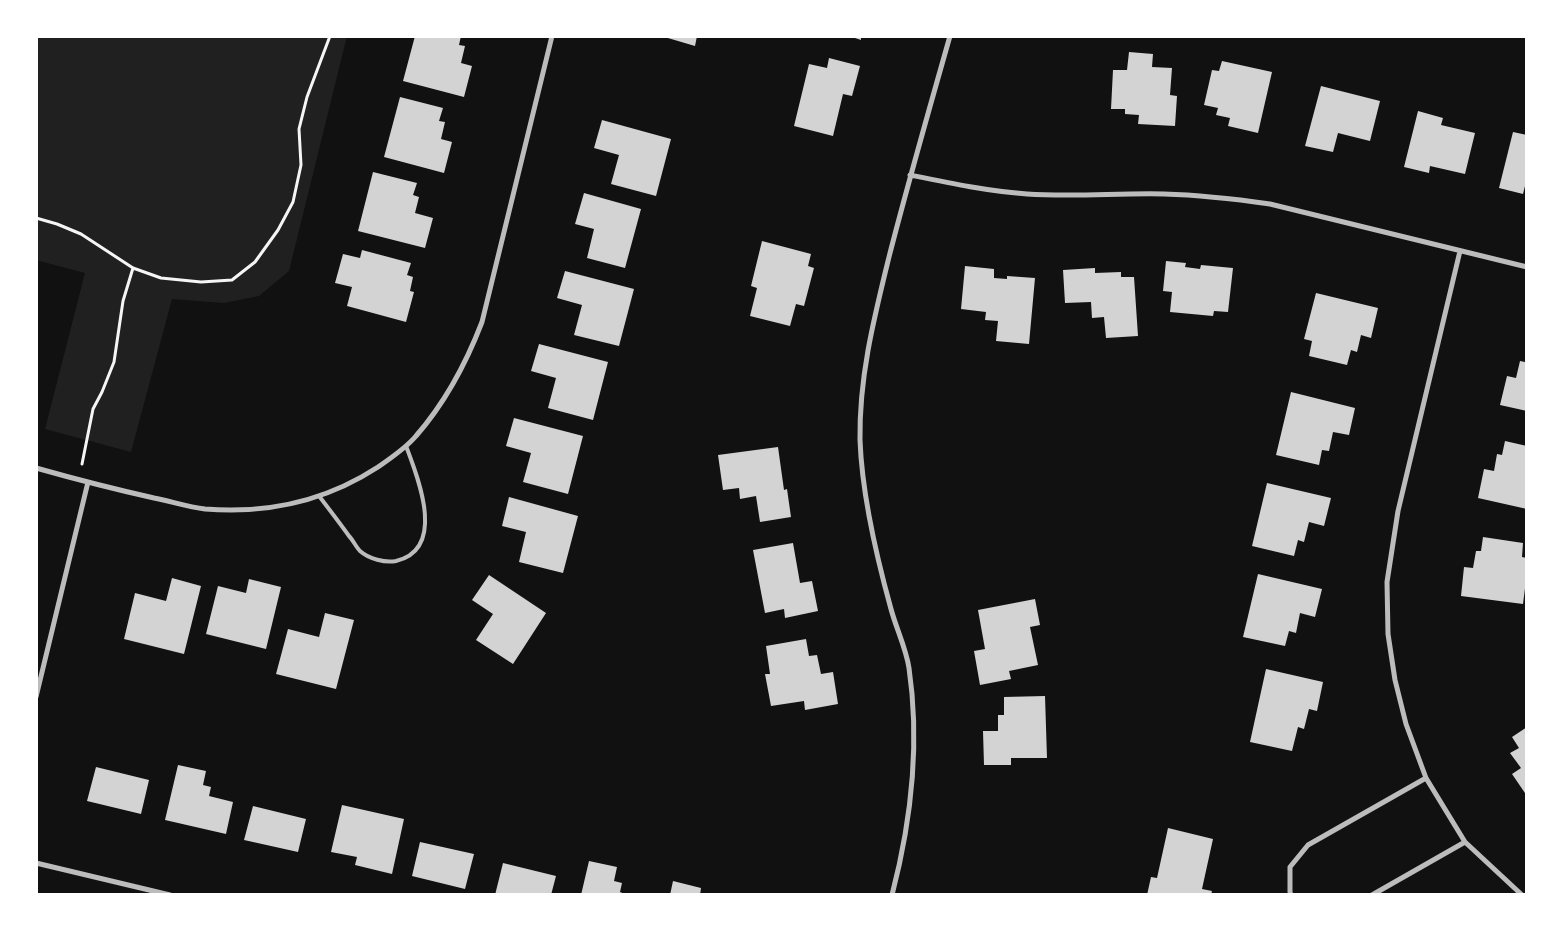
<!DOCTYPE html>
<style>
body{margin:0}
#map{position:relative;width:1563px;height:931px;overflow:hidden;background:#111;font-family:Quicksand,sans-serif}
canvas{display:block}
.frame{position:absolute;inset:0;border:38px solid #fff;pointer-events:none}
</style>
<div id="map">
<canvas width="1563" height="931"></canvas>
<div class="frame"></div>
</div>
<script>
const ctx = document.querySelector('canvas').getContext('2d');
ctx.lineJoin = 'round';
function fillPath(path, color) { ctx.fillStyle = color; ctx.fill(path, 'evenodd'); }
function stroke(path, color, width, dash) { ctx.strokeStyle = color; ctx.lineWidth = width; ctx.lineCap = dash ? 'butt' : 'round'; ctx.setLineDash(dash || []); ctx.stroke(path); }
fillPath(new Path2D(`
 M36,36H347L289,271L259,296L224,303L172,299L131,452L45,429L85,273L36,260Z`), '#202020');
fillPath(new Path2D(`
 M415,36H461L459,45L465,46L461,63L472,66L464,97L403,81Z
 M661,36H697L695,46Z
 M849,36H861V40Z
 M1129,52L1153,54L1152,67L1172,68L1170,95L1177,96L1175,126L1138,124L1139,115L1125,114V109H1111L1113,70H1127Z
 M829,58L860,66L852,96L843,94L833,136L794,126L809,64L827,68Z
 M1222,61L1272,72L1258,133L1228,126L1230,118L1216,115L1218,108L1204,105L1212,70L1219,71Z
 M1321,86L1380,101L1370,141L1338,133L1333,152L1305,146Z
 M400,97L443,108L439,121L445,122L441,139L452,142L444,173L384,157Z
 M1418,111L1443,118L1441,125L1475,133L1465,174L1430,166L1429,173L1404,167Z
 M602,120L671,139L656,196L611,184L619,155L594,148Z
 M1513,132L1527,135V186H1525L1523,194L1499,188Z
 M373,172L417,183L413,195L419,197L415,213L433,218L425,248L358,231Z
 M584,193L641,209L625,268L587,258L594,229L575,224Z
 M762,241L811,254L808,266L814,268L804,306L796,304L790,326L750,316L757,288L751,286Z
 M362,250L411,263L407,275L413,277L410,291L414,292L406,322L347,306L352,287L335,283L343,254L360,258Z
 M1166,261L1186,263L1185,267L1200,269L1201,265L1233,268L1228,312L1214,311L1213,316L1170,312L1172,292L1163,291Z
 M965,266L994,269V278L1007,279V276L1035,278L1029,344L996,341L998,321L985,320L986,312L961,309Z
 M1095,268V273L1121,272V277H1134L1138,336L1106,338L1104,317L1092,318L1091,302L1065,303L1063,270Z
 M565,271L634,289L619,346L574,335L582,305L557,298Z
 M1316,293L1378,308L1371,338L1361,335L1357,352L1351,350L1347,365L1309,356L1312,341L1304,339Z
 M539,344L608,362L593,420L548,408L556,378L531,371Z
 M1526,357L1527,411L1500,405L1507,376L1516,378L1520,361L1525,362Z
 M1291,392L1355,408L1349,435L1333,432L1329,451L1322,450L1319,465L1276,455Z
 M514,418L583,436L568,494L523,482L531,453L506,446Z
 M1505,441L1527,446V509L1478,498L1484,469L1494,471L1497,454L1502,455Z
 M778,447L784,490L787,489L791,517L760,522L756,496L740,499L739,488L723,490L718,455Z
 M1267,483L1331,498L1324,526L1309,522L1304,542L1298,540L1294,556L1252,546Z
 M509,497L578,516L563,573L519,562L526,532L502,526Z
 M1483,537L1523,543L1522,557L1527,558V573L1523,604L1461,596L1464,567L1473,568L1476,551H1481Z
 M793,543L800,583L812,581L818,611L785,618L784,609L765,613L753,550Z
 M1258,574L1322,589L1315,617L1300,613L1296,633L1289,631L1285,646L1243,637Z
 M489,575L546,613L513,664L476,640L493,614L472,600Z
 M172,578L201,586L184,654L124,639L135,593L166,601Z
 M249,579L281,587L266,649L206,634L218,586L246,593Z
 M1035,599L1040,625L1030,627L1038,665L1009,671L1011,679L980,685L974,651L985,649L978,610Z
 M325,613L354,620L336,689L276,674L288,629L319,637Z
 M806,639L809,656L817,655L821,674L833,672L838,704L805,710L804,701L771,706L765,674H770L766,646Z
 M1266,669L1323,682L1317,711L1309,709L1304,729L1298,727L1292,751L1250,742Z
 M1045,696L1047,758H1011V765H984L983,731H998V715H1004V697Z
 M1527,727V796L1512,774L1521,768L1510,753L1519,748L1512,737Z
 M178,765L206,771L203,785L211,787L209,796L233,802L226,834L165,820Z
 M96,767L149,780L141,814L87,801Z
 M342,805L404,819L392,874L355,865L357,857L331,852Z
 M253,806L306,819L298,852L244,840Z
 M1168,828L1213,839L1202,889L1212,891L1211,895H1147L1151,877L1157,878Z
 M420,842L474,854L465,889L412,876Z
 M589,861L617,867L614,881L622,883L620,892L627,895H581Z
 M503,863L556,876L551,895H495Z
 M673,881L701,888L700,895H670Z`), '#d3d3d3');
stroke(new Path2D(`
 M36,218L57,224L81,234L133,268L161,278L201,282L232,280L255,262L278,230L293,202L301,165L299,129L307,97L330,36
 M82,464L93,409L102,392L114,362L123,301L133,268`), '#f5f5f5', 3);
stroke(new Path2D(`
 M319,496C329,509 339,522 349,536C353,540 356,547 360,551C369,559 385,563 396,561C447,549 418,478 406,446`), '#bcbcbc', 4);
stroke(new Path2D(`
 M910,175C949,183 987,191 1027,194C1073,197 1118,193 1164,194C1199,195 1235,199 1270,204L1527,267
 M1460,251L1398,511L1387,582L1388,634L1395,680L1406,724L1426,778L1465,842L1522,895
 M36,468C75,479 114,489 154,498C170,501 188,507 205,509C267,514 326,501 378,467C391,458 406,448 416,436C444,404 467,361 482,322L552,36
 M36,697L88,482
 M36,863L170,895
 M892,895C911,822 920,743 909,668C906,648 896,628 891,609C876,555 862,495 860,440C859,377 874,318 889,257C908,183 929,110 950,36
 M1291,895L1290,892V867L1308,845L1426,778
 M1372,895L1465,842`), '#bcbcbc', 5);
</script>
